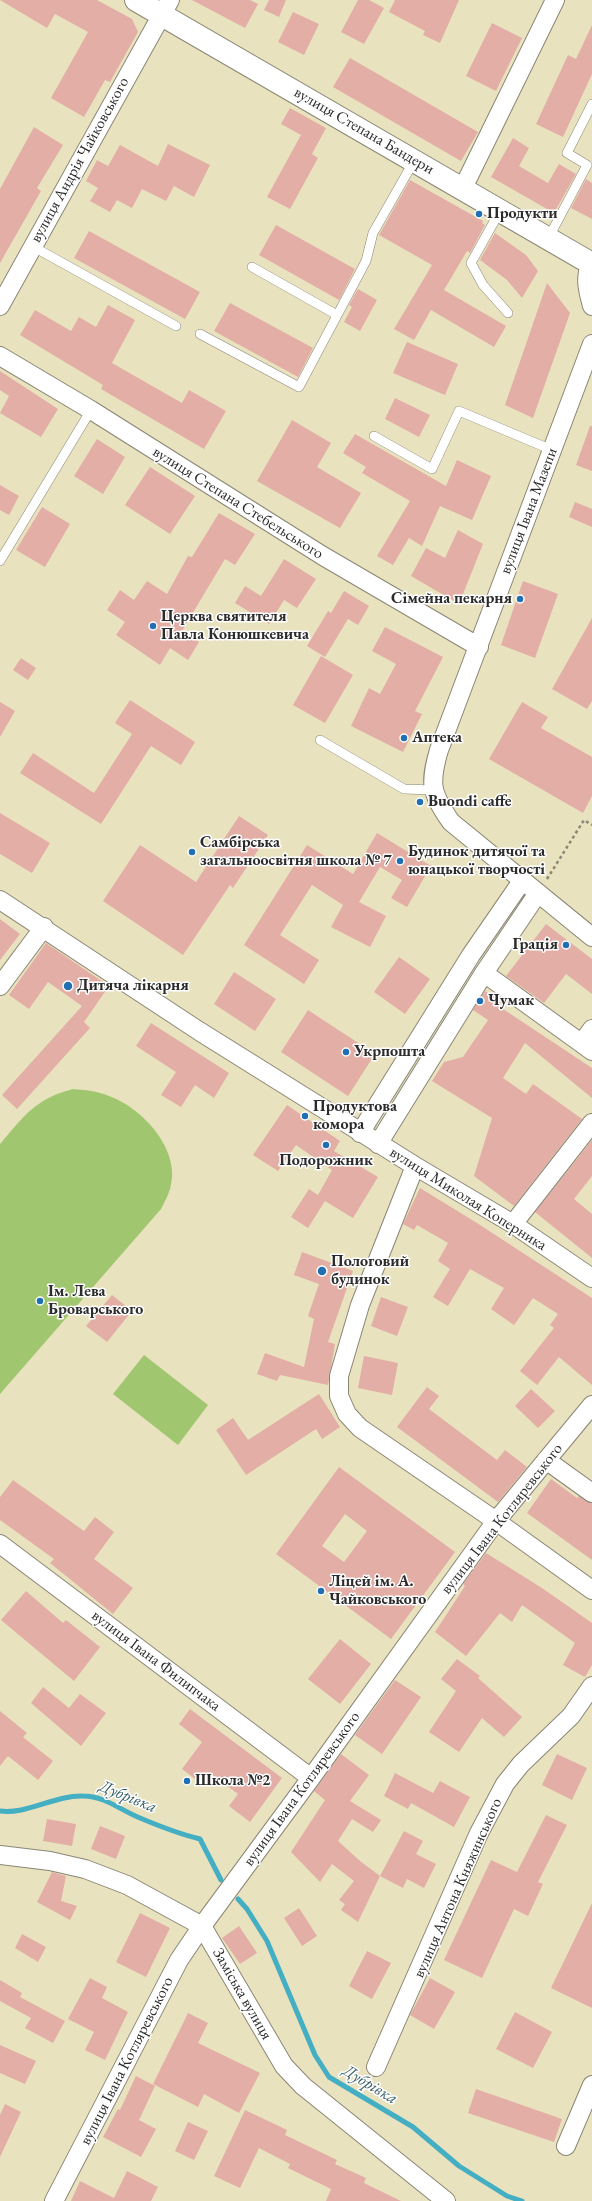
<!DOCTYPE html>
<meta charset="utf-8">
<style>
body{margin:0}
canvas{display:block;background:#e9e2bf}
</style>
<canvas width="592" height="2201"></canvas>
<script>
const ctx = document.querySelector('canvas').getContext('2d');
ctx.lineJoin = 'round';
function fillPath(path, color) { ctx.fillStyle = color; ctx.fill(path, 'evenodd'); }
function stroke(path, color, width, dash) { ctx.strokeStyle = color; ctx.lineWidth = width; ctx.lineCap = dash ? 'butt' : 'round'; ctx.setLineDash(dash || []); ctx.stroke(path); }
function drawText(font, color, halo, rows, align = 'center') {
  ctx.font = font + ' "EB Garamond",serif'; ctx.lineWidth = 3; ctx.setLineDash([]); ctx.textBaseline = 'middle'; ctx.strokeStyle = halo; ctx.fillStyle = color; for (const [text, x, y, turn = 0] of rows) {
    ctx.save(); ctx.translate(x, y); ctx.rotate((+turn || 0) * Math.PI / 180); ctx.textAlign = isNaN(turn) ? turn : align; if (halo) ctx.strokeText(text, 0, 0); ctx.fillText(text, 0, 0); ctx.restore();
  }
}
fillPath(new Path2D(`
 M73,1089C85,1090 97,1091 109,1096C143,1108 182,1151 170,1189C168,1196 164,1203 161,1209L0,1394V1144C25,1115 35,1099 73,1089Z
 M144,1355L208,1405L178,1445L113,1394Z`), '#a1c670');
stroke(new Path2D(`
 M0,1811C26,1815 55,1795 83,1796C105,1796 120,1810 140,1818C159,1826 179,1834 200,1839L221,1880
 M238,1899L247,1909L267,1941L315,2055L329,2077L413,2127L459,2166L507,2196L522,2201`), '#44aec2', 5);
fillPath(new Path2D(`
 M0,0H97L132,19L138,32L110,82L105,80L84,117L51,98L88,32L55,14L47,28Z
 M192,0H250L258,4L245,28Z
 M269,0H286L279,17L264,10Z
 M358,0H369L384,8L364,44L341,32Z
 M395,0H459L440,43L423,35L425,31L389,12Z
 M293,12L319,24L304,55L278,42Z
 M492,23L522,38L496,91L466,76Z
 M592,25V74L563,137L536,124L568,55L576,59Z
 M350,58L478,132L461,161L333,87Z
 M290,108L326,128L312,154L318,158L290,209L267,197L301,135L281,124Z
 M34,127L63,145L37,188L41,191L0,263V189Z
 M513,138L529,148L519,166L548,183L559,164L576,174L554,213L491,177Z
 M168,144L210,165L194,197L174,186L166,201L142,189L132,208L117,200L110,212L90,201L98,188L86,181L97,160L108,166L120,145L158,166Z
 M586,179L592,183V219L571,208Z
 M410,180L483,221L482,223L485,225L470,253L467,251L444,290L506,326L494,347L431,310L414,340L394,329L432,265L379,235Z
 M276,225L355,269L339,300L259,255Z
 M89,231L200,292L185,319L74,258Z
 M495,233L526,255L538,271L522,298L507,280L480,260Z
 M547,283L570,313L533,418L505,405Z
 M358,289L377,300L360,331L344,322L352,307L349,305Z
 M230,303L313,348L298,377L214,331Z
 M108,305L135,320L112,363L182,403L189,390L226,411L204,449L101,389L103,385L20,335L35,310L71,331L79,317L96,327Z
 M407,342L458,364L445,395L393,373Z
 M0,371L58,409L41,437L0,413L9,396L0,390Z
 M395,398L430,415L419,437L385,419Z
 M292,420L331,443L317,467L361,493L340,528L257,481Z
 M590,426H592V471L576,465Z
 M355,434L446,486L457,460L491,476L472,520L440,506L422,546L409,538L393,565L377,556L410,501L362,473L366,467L343,453Z
 M97,439L125,457L103,494L74,476Z
 M150,467L195,496L170,534L125,505Z
 M0,485L19,496L9,515L0,510Z
 M575,502L592,509V527L569,517Z
 M42,507L70,524L45,567L16,550Z
 M219,513L255,534L235,565L225,559L182,631L199,642L188,660L170,648L160,665L116,635L125,622L107,610L120,590L134,600L147,581L167,594L188,556L192,557Z
 M458,530L483,544L459,604L411,576L426,548L445,558Z
 M284,559L316,579L297,608L284,600L269,624L235,603L245,586L261,596Z
 M523,581L558,594L535,658L501,645Z
 M344,591L369,606L358,625L348,619L325,657L307,646L328,611L331,613Z
 M592,618V701L587,709L552,689Z
 M385,627L443,657L415,711L422,714L403,752L351,726L369,688L380,694L396,664L372,651Z
 M321,656L353,675L325,723L293,705Z
 M21,658L36,668L28,680L13,670Z
 M130,700L195,742L181,765L151,746L101,824L20,773L33,753L94,793L132,734L115,723Z
 M0,702L15,711L0,737Z
 M522,702L548,717L541,728L592,757V796L583,813L489,759Z
 M0,813L50,843L32,873L0,854Z
 M239,816L268,835L233,888L230,885L183,955L103,901L140,845L196,882Z
 M377,833L431,866L407,907L391,898L402,880L380,867L359,902L386,916L370,947L331,927L343,905L312,885L280,935L319,960L304,984L244,945L307,845L353,874Z
 M0,919L20,934L0,960Z
 M546,924L592,959V994L566,974L544,1003L506,976Z
 M46,943L109,986L84,1022L90,1028L17,1109L2,1095L82,1006L48,982L29,1009L9,995Z
 M399,957L430,979L405,1014L374,992Z
 M234,972L276,999L255,1031L214,1004Z
 M485,991L492,995L494,993L507,1002L503,1009L592,1068V1098L525,1043L503,1078L526,1094L533,1084L582,1119L514,1206L474,1176L492,1118L432,1081L444,1062L463,1057L488,1020L473,1010Z
 M308,1010L375,1054L348,1096L281,1052Z
 M151,1023L229,1073L214,1098L195,1085L181,1107L161,1095L176,1072L136,1046Z
 M287,1105L340,1141L334,1151L378,1177L353,1218L325,1201L308,1228L291,1217L309,1189L318,1195L332,1170L296,1145L278,1171L253,1155Z
 M592,1140V1176L574,1199L592,1214V1258L535,1212Z
 M420,1188L477,1223L592,1298V1385L559,1357L537,1385L520,1371L554,1328L550,1325L558,1314L533,1298L514,1325L491,1309L504,1288L470,1269L448,1306L433,1297L450,1269L438,1261L448,1243L417,1225L414,1230L403,1224Z
 M302,1252L353,1271L328,1342L335,1344L328,1385L280,1375L277,1381L257,1374L265,1353L304,1367L314,1319L308,1316L319,1284L294,1275Z
 M112,1295L132,1311L107,1342L86,1326Z
 M381,1297L408,1307L397,1336L371,1326Z
 M364,1356L398,1363L392,1395L358,1388Z
 M427,1387L439,1396L429,1409L497,1460L505,1450L527,1467L498,1502L397,1427Z
 M531,1389L555,1411L538,1428L515,1406Z
 M319,1394L340,1427L322,1439L316,1429L246,1475L216,1430L233,1418L248,1440Z
 M339,1467L455,1552L391,1639L276,1554ZM345,1514L367,1531L344,1562L322,1546Z
 M551,1479L577,1498L579,1496L592,1503V1560L527,1513Z
 M13,1480L84,1531L95,1517L114,1532L94,1559L133,1588L113,1614L50,1563L54,1559L0,1520V1497Z
 M486,1553L542,1588L592,1623V1665L585,1677L563,1665L575,1643L522,1605L512,1622L500,1613L466,1656L435,1632L465,1586L463,1584Z
 M26,1591L63,1623L66,1620L100,1647L74,1681L1,1620Z
 M340,1639L371,1664L340,1704L308,1679Z
 M457,1659L480,1676L478,1678L522,1717L504,1737L482,1718L459,1752L429,1732L456,1691L441,1679Z
 M395,1680L421,1697L382,1754L355,1735Z
 M43,1687L69,1708L80,1694L106,1713L81,1746L31,1703Z
 M190,1709L282,1778L250,1822L229,1806L238,1794L211,1774L203,1785L182,1769L202,1742L179,1724Z
 M0,1711L27,1733L23,1737L53,1761L38,1780L8,1756L0,1766Z
 M341,1754L369,1775L350,1801L381,1820L373,1832L352,1819L338,1841L360,1861L380,1876L358,1922L341,1910L345,1904L339,1900L354,1881L332,1864L320,1882L291,1852L325,1800L314,1791Z
 M557,1754L587,1768L572,1800L542,1785Z
 M395,1773L433,1793L440,1781L470,1797L454,1827L411,1803L408,1809L384,1796Z
 M546,1815L567,1825L538,1882L543,1884L528,1916L514,1909L482,1978L444,1960L491,1860L517,1872Z
 M47,1819L76,1824L72,1846L43,1841Z
 M100,1826L125,1836L116,1859L91,1849Z
 M404,1831L423,1841L416,1854L436,1864L424,1888L407,1879L403,1888L380,1876Z
 M52,1872L66,1876L61,1901L77,1906L70,1920L37,1902Z
 M592,1903V2008L551,1988Z
 M299,1908L317,1936L302,1946L284,1918Z
 M140,1913L170,1928L146,1977L116,1962Z
 M239,1926L257,1953L240,1964L222,1938Z
 M22,1934L46,1947L38,1962L15,1948Z
 M367,1951L391,1963L372,1999L349,1986Z
 M90,1978L107,1987L102,1998L128,2012L105,2060L85,2050L94,2032L68,2019Z
 M430,1978L455,1992L434,2029L410,2015Z
 M0,1980L22,1993L20,1997L65,2021L53,2043L25,2028L31,2018L0,2001Z
 M515,2012L552,2032L533,2068L496,2049Z
 M188,2013L208,2023L198,2043L260,2073L239,2113L204,2094L198,2107L153,2084Z
 M0,2045L36,2061L25,2084L0,2073Z
 M136,2076L155,2086L139,2120L156,2129L141,2157L103,2137L118,2109L120,2110Z
 M476,2089L562,2119L554,2142L468,2113Z
 M5,2104L21,2112L0,2157V2115Z
 M245,2110L287,2130L285,2135L337,2160L335,2164L366,2178L364,2183L401,2201H326L331,2189L288,2168L290,2164L259,2148L240,2188L214,2176Z
 M188,2122L208,2131L194,2160L175,2151Z
 M127,2171L158,2187L151,2201H71L80,2181L114,2198Z`), '#e3aea5');
const lane = new Path2D(`
 M500,211L471,263L483,285L508,313
 M548,239L587,165L567,153L592,104
 M32,246L176,326
 M252,267L337,315
 M200,334L299,387L366,261L373,233L414,161
 M374,436L432,469L459,411L552,450
 M0,561L91,410
 M320,740L404,789L433,790`);
const street = new Path2D(`
 M463,188L555,0
 M591,263C584,278 588,291 592,306
 M0,306L170,0
 M592,344L439,750C429,784 431,793 451,822L592,937
 M0,356L91,410L323,556L479,647
 M0,900L199,1031L415,1166L513,1224L592,1278
 M484,973L592,1051
 M0,986L44,927
 M582,1043L592,1029
 M360,1133L471,955L522,881
 M378,1144L484,973L538,893
 M415,1166L360,1305L339,1376V1396L347,1414L360,1428L496,1521L592,1590
 M513,1224L592,1123
 M546,1460L592,1493
 M0,1544L311,1778
 M0,1855L50,1861L85,1869L127,1885L202,1926L284,2066L303,2086L446,2201
 M376,2067L479,1833L505,1784L521,1764L571,1716L592,1686
 M566,2146L592,2085
 M54,2201L179,1960L202,1926L311,1778L496,1521L592,1405`);
const primary = new Path2D(`
 M136,0L592,264`);
stroke(lane, '#8a8675', 10);
stroke(street, '#8a8675', 20);
stroke(primary, '#8a8675', 24);
stroke(new Path2D(`
 M547,879L584,820L592,825`), '#8a8675', 2.5, [3, 3]);
stroke(lane, '#fff', 9);
stroke(street, '#fff', 18);
stroke(primary, '#fff', 22);
for (const [x, y, r, color] of [
 [479,214,4,"#1f6fb2"],
 [520,599,4,"#1f6fb2"],
 [153,626,4,"#1f6fb2"],
 [404,738,4,"#1f6fb2"],
 [420,802,4,"#1f6fb2"],
 [192,852,4,"#1f6fb2"],
 [400,861,4,"#1f6fb2"],
 [566,945,4,"#1f6fb2"],
 [68,986,5,"#1f6fb2"],
 [480,1001,4,"#1f6fb2"],
 [346,1052,4,"#1f6fb2"],
 [305,1116,4,"#1f6fb2"],
 [326,1145,4,"#1f6fb2"],
 [322,1271,5,"#1f6fb2"],
 [40,1301,4,"#1f6fb2"],
 [321,1591,4,"#1f6fb2"],
 [187,1781,4,"#1f6fb2"]
]) { const dot = new Path2D(); dot.arc(x, y, r, 0, 2 * Math.PI); ctx.fillStyle = color; ctx.fill(dot); stroke(dot, '#fff', 1.5); }
drawText('16px', '#2b2b2b', '#fff', [
 ["вулиця Степана Бандери",364,131,30],
 ["вулиця Андрія Чайковського",80,160,-61],
 ["вулиця Степана Стебельського",238,503,32],
 ["вулиця Івана Мазепи",529,511,-69],
 ["вулиця Миколая Коперника",468,1199,32],
 ["вулиця Івана Котляревського",502,1519,-52],
 ["вулиця Івана Филипчака",156,1661,37],
 ["вулиця Івана Котляревського",302,1789,-54],
 ["вулиця Антона Княжинського",458,1888,-66],
 ["Заміська вулиця",242,1994,60],
 ["вулиця Івана Котляревського",127,2061,-63]
]);
drawText('bold 16px', '#2b2b2b', '#fff', [
 ["Продукти",487,214],
 ["Сімейна пекарня",512,599,"right"],
 ["Церква святителя",161,617],
 ["Павла Конюшкевича",161,635],
 ["Аптека",412,738],
 ["Buondi caffe",428,802],
 ["Самбірська",200,843],
 ["загальноосвітня школа № 7",200,861],
 ["Будинок дитячої та",408,852],
 ["юнацької творчості",408,870],
 ["Грація",558,945,"right"],
 ["Дитяча лікарня",77,986],
 ["Чумак",488,1001],
 ["Укрпошта",354,1052],
 ["Продуктова",313,1107],
 ["комора",313,1125],
 ["Подорожник",326,1161,"center"],
 ["Пологовий",331,1262],
 ["будинок",331,1280],
 ["Ім. Лева",48,1292],
 ["Броварського",48,1310],
 ["Ліцей ім. А.",329,1582],
 ["Чайковського",329,1600],
 ["Школа №2",195,1781]
], 'left');
drawText('italic 17px', '#355f67', '#fff', [
 ["Дубрівка",128,1797,22],
 ["Дубрівка",370,2085,31]
]);
</script>
